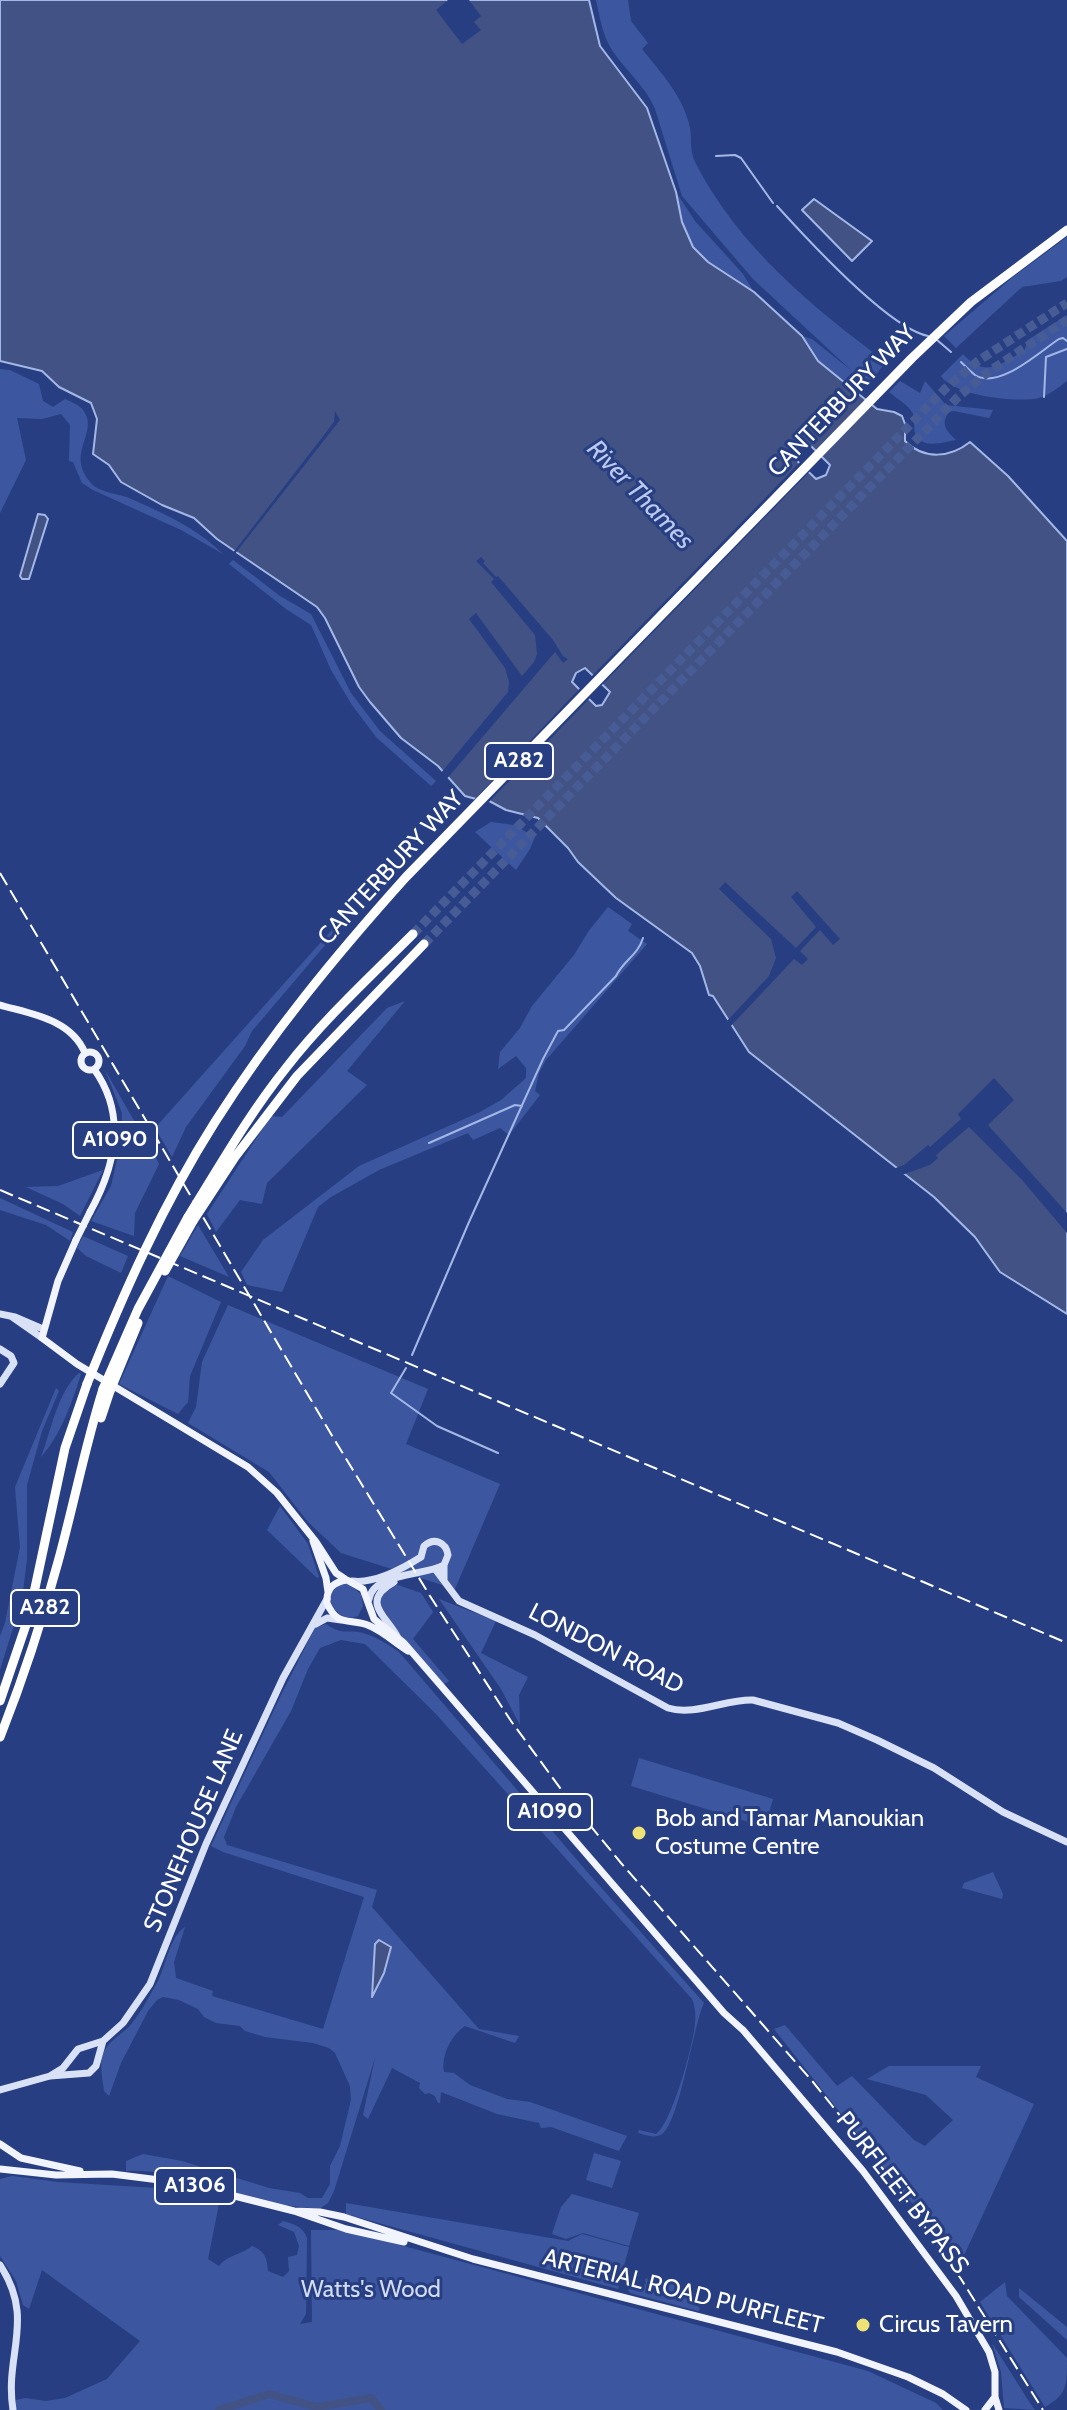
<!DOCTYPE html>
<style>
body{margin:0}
canvas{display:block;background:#273f82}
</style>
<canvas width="1067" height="2410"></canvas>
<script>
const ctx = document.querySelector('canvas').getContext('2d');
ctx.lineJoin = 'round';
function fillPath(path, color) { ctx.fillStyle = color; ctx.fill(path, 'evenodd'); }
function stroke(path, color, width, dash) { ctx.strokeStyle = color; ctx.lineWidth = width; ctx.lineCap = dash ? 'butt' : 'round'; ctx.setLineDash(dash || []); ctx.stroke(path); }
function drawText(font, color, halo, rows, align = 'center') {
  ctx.font = font + ' Cabin,sans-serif'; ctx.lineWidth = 6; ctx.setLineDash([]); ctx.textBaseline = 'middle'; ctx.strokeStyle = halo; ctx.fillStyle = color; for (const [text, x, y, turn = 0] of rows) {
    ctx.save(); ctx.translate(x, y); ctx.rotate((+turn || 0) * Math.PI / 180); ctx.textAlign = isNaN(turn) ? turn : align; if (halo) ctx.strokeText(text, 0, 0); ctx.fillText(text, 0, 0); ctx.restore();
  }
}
fillPath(new Path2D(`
 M582,0L600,46L647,108L676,192L695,221L743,274L754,292L802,336L812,339L852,371L753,279L682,196L655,109C646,87 628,73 614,53C603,38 600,18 596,0H628L631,21L648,43L642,49C661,73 684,97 690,128C692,140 689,151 696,164C738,246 813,308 886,362L860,394L866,400L837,429L677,259Z
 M1067,237V277L1061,281L1022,287L956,348L944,336L1013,277Z
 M1067,315V381C1059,387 1048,396 1039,398C1017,403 954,396 941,376L963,354C986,379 999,364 1024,351L1028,340Z
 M0,369L10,370L39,384L43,401L53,407L65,399C72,402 82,406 85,413C97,434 66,454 90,482C99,493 116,493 129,498C163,513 197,528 223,554L181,530L93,490L82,483L73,462L69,461L70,425L61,414L42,419L17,418L26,460L0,513Z
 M900,381L920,393L925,381L946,405L993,410L989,418L954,411L948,412C941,426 946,430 956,440C944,442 921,450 915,433C913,427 916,420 913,414C909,405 897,399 889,392Z
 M233,560L280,596L311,614L351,693L380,731L436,781L431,786L376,737L352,705L331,670L311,625L286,609L229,564Z
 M491,822L514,825L535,837L530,849L516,870L475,832Z
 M608,907L632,924L628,931L647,944L546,1060L539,1073L535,1091L540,1095L509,1135L500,1128L473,1140L468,1133L379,1170L331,1197L318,1207L282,1292L247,1285L241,1272L263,1240L359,1166L480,1112L501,1100L526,1078V1068L516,1056L498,1069L500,1052L520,1028L532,1006L574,955L588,932Z
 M347,913L349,917L252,1031L245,1046L186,1127L172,1157L155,1128Z
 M405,1001L347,1071L367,1085L267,1183L262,1204L240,1200L216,1232L207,1214L271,1116L282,1117L387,1008Z
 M105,1070L140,1131L121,1152L122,1113Z
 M146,1137L159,1164L135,1213L134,1236L91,1221L111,1186L117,1160Z
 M103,1170L80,1216L63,1204L26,1187L58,1186Z
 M0,1198L73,1232L70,1241L46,1225L0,1210Z
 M198,1225L229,1277L180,1256Z
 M83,1236L128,1256L121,1273L86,1256L77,1248Z
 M168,1276L221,1302L190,1376L188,1402L178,1414L119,1384Z
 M228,1305L428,1389L406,1444L500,1484L455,1589L341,1553L308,1522L269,1472L188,1423L196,1407L202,1362Z
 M79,1373L81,1374C72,1402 61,1435 41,1457C51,1431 58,1391 79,1373Z
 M56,1388L59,1391L42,1431L27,1485V1559L22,1599L0,1670V1636L5,1623L20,1547L15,1487Z
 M280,1506L308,1544L319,1577L317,1578L267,1530Z
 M339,1584H348L361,1594L363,1606L358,1616C342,1622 331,1609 329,1594Z
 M398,1585L421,1593L433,1612L413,1639L449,1681L443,1685L398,1633L378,1603L389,1586Z
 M439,1599L496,1621L481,1653L528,1677L519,1695L520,1725L501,1689Z
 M326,1624C343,1636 346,1629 363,1633C377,1637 387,1644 399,1652L589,1874L704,2003C693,2026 680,2121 662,2134C655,2139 646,2135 638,2133L639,2130L656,2134C671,2125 694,2044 695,2023C696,2016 695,2006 692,1999L435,1713L365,1644L341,1640L320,1648L308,1669L291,1711L236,1807L224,1837L227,1845L377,1890L372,1907L479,2029L519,2036L515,2043L465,2026C451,2035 441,2056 444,2072L454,2073L470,2085L507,2099L530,2102L627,2136L619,2151L551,2127L541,2128L539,2123L497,2114L441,2092L440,2103H438L435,2096L429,2093L425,2094L419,2088L420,2083L392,2068L368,2119L363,2115L375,2058L334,2191L328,2203L319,2209C303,2207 286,2206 270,2202C222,2191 177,2168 126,2171V2161L143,2154L182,2161L269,2188L300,2193L308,2198H322L330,2184V2166L340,2146L351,2100L350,2086L335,2053L329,2048L313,2043L265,2037L245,2031L240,2026L216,2023L204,2017L198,2009L179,2000L163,1997L157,2000L148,2011L121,2063L109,2096L104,2091C103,2081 99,2065 103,2054C108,2040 124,2034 132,2023C142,2011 150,1995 158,1981C166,1965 170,1936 185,1927L174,1962L176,1978L213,1991L212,1996L323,2029L364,1897L223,1852L211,1846L280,1697L315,1628Z
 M639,1758L773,1799L764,1830L752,1823L631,1786Z
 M993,1872L1003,1894L1002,1899L962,1888L964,1883Z
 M785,2025L837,2086L852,2076L914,2140L925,2146L953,2120L926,2095L867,2079L889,2066H981L976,2077L1034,2104L960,2264L774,2029Z
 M594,2153L621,2161L612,2188L586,2180Z
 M12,2176L58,2182L157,2188L219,2204L208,2259L219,2266C227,2255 241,2255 252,2246C265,2251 267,2258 268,2271L283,2277L289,2271L288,2257L297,2255L299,2246L294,2232L278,2225L283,2221C293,2224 303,2226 307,2238L306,2314L300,2324L312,2322L311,2230H344L868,2371L936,2403L943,2410H15L16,2400L25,2398L46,2401L65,2398L107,2379L140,2341L42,2270L29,2309L23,2305L16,2281L0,2256V2179Z
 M572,2194L639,2213L629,2246L583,2233L566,2239L552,2234L561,2207Z
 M346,2203L568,2241L582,2234L629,2247L618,2289L346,2214Z
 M659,2276L679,2282L676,2287L688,2296L691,2292L700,2309L698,2311L630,2293L628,2290L634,2284L636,2288L646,2284L645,2279Z
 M1005,2282L1007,2296L1067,2358C1067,2387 1067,2394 1045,2407L980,2302Z
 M1019,2288L1067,2327V2340L1019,2297Z
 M992,2343L1030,2403L1035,2410L1004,2408L1001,2372Z`), '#3c579f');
const water = new Path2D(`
 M0,0H589L600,46L647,108L676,192L682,222L693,247L708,262L754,292L802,336L818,361L866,400L877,409L894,412L902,416L905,424V441C924,460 950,458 970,442L1008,476L1067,541V1314L1000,1272L975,1237L934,1197L749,1052L713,996L709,995L700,966L692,953L616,898L578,862L568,848L538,818L506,810L480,796L476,799L465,796L438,766L401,738L370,702L359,687L325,618L317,607L217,539L194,518L162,505L121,482L109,465L93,454L97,419L91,403L59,387L42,371L0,361ZM806,441L830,465L826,475L816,479L792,456L796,446ZM585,668L610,692L602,705L596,706L572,682L576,673Z
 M814,199L872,241L852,261L802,210Z
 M38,514L45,515L48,519L29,579H22L20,576Z
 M379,1940L391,1947L384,1973L372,1997L375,1944Z`);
fillPath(water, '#425284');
stroke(water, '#a4b8e7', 2);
fillPath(new Path2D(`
 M448,0H469L481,16L474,22L481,30L462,44L436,10Z
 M335,411L340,420L234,555L232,554L334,422Z
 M802,460L812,469L600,687L590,678Z
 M481,557L485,561L483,563L496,577L498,576L553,640L563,656L568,659L563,663L555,652L445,781L440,774L508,692L509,682L505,668L469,619L476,613L522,676L534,662L537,654L535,635L491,582L494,579L476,561Z
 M582,686L592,696L486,805L480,801L471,803Z
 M725,882L796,948L816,927L791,897L797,891L840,939L833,945L820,930L800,951L808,959L802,965L794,959L729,1028L725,1023L769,976L776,958L771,939L719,889Z
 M994,1078L1014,1100L988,1125L1067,1213V1233L1022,1180L969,1127L936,1155L938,1158L930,1165L899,1176L890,1170L904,1165L928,1145L930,1147L961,1119L958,1114Z`), '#273f82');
stroke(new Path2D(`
 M716,156L735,155L741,158L773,203
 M777,206C806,238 888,328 928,336
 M937,340L951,352
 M961,362C965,366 970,371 975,375C999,390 1039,352 1059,339L1063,338L1067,341
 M1044,397L1046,357L1067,349
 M429,1143L515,1105L522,1106
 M412,1355L469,1222L543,1059L558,1031L564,1030L616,976C623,961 638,955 643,938
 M406,1368L391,1393L437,1426L498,1453`), '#a4b8e7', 2);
stroke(new Path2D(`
 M219,2410L269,2394L317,2407L371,2398L381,2410`), '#425284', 8);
stroke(new Path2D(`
 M413,934L946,388L978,361L1067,303
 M424,944L958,397L988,372L1067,320`), '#475c95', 9, [9, 4.5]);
stroke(new Path2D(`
 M0,1314L15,1317L43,1329
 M12,1317L42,1338
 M0,1349L11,1356L14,1363L0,1384
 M421,1557L424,1546C434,1537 446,1542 448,1555L444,1565V1580
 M435,1569L459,1601L535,1635L668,1708C695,1716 726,1699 753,1700L838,1723L877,1740L934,1768L1003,1812L1067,1842
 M352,1581C374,1584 402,1569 421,1557
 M394,1582C359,1602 387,1616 398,1638
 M369,1599C374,1572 425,1576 444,1565
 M316,1624L327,1618L341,1620
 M50,2076L63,2068L78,2049L103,2041L123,2023L150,1984L206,1844L283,1678L327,1599
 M0,2090L50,2076L89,2073L96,2066L103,2041
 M0,2265C36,2320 4,2354 13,2410`), '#d9e1f6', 7);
stroke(new Path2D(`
 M0,1005C31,1014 71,1019 85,1053
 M81 1061a9 9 0 1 1 18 0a9 9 0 1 1-18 0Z
 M90,1212C116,1165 127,1115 94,1069
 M76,1240L58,1281L42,1338L77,1364L248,1467L277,1493L316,1542L336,1573L345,1579
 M313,1541L326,1578L328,1592
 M408,1651C395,1643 384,1632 370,1626C351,1617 338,1629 327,1603C326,1589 333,1582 347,1580L363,1589L374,1619L404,1643L724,2013L744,2031
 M743,2030L863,2171L956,2296L989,2352L995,2372V2397L999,2410
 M0,2144L21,2158L80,2171
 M0,2169L56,2175L112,2174L183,2183L294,2211L346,2229L404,2242
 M294,2211L320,2212L344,2217L473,2259L837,2352L908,2377L943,2394L966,2410
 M985,2410L995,2397`), '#f1f3fd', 7);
stroke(new Path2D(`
 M188,1217C219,1167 249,1114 286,1068C324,1019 370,977 413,934
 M193,1221L235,1157L297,1076L424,944
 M101,1418L110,1391
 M0,1701L29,1616L65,1448L87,1384
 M0,1737C23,1679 42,1621 58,1562C74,1504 85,1446 103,1389`), '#fff', 9);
stroke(new Path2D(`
 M0,873L334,1439L430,1596L511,1721L566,1796L621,1863L813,2082L895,2184L961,2279L1043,2410
 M0,1190L1067,1643`), '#fff', 2, [14, 6]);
stroke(new Path2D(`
 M76,1240L90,1212`), '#f1f3fd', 7);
stroke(new Path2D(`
 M165,1271L193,1221
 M87,1384C123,1294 163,1204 215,1122C271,1034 336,955 406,877L912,358L971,302L1067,230
 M103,1389L138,1309L188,1217
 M110,1391L138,1323`), '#fff', 9);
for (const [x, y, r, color] of [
 [639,1833,8,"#eee176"],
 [863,2325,8,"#eee176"]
]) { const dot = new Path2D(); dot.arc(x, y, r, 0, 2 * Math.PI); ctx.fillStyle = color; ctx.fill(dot); stroke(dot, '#273f82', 3); }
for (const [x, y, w] of [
 [519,761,68],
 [115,1140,84],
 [45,1608,68],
 [550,1812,84],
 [195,2186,80]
]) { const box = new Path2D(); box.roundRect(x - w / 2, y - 18, w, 36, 6); ctx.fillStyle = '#273f82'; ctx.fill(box); stroke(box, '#fff', 2); }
drawText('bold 22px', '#fff', null, [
 ["A282",519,761],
 ["A1090",115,1140],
 ["A282",45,1608],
 ["A1090",550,1812],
 ["A1306",195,2186]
]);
drawText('24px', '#fff', '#273f82', [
 ["CANTERBURY WAY",842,401,-46],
 ["CANTERBURY WAY",391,868,-47],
 ["LONDON ROAD",606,1649,27],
 ["STONEHOUSE LANE",194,1831,-67],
 ["PURFLEET BYPASS",902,2193,52],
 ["ARTERIAL ROAD PURFLEET",683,2292,14]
]);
drawText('24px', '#fff', '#273f82', [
 ["Bob and Tamar Manoukian",655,1819],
 ["Costume Centre",655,1847],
 ["Circus Tavern",879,2325]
], 'left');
drawText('24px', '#d3dcf5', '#273f82', [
 ["Watts's Wood",371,2290]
]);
drawText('italic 26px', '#bbc9ee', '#273f82', [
 ["River Thames",640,495,46]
]);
</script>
